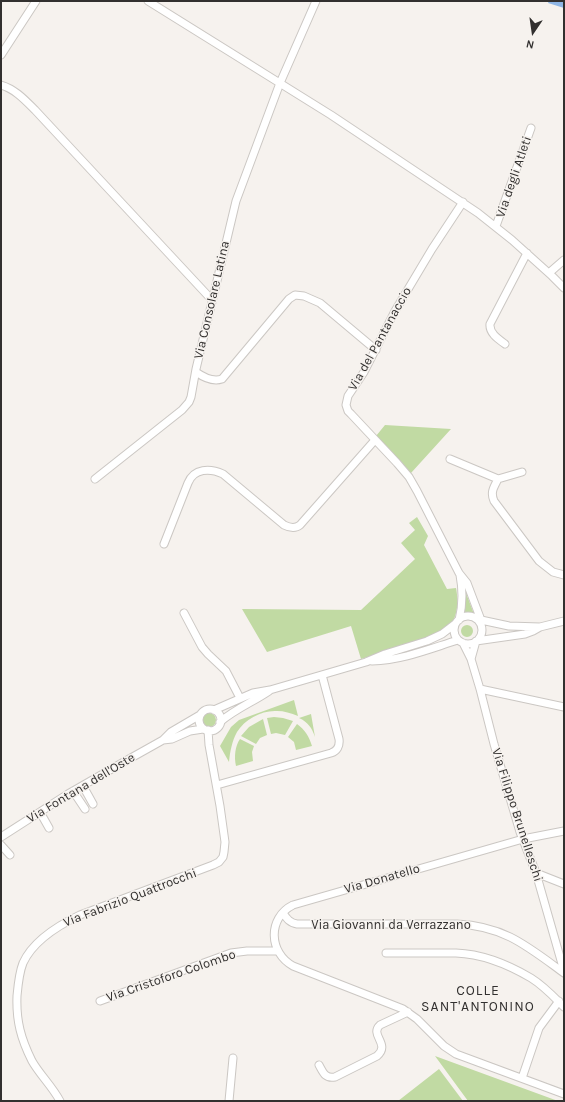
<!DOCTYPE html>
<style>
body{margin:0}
#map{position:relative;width:565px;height:1102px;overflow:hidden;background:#f6f2ee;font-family:Karla,sans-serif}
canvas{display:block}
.frame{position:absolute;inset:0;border:2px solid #32302f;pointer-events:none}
.north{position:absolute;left:513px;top:12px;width:40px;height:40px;-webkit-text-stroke:3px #f6f2ee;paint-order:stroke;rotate:193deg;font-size:11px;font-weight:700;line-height:16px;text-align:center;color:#32302f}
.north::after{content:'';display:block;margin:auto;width:14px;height:18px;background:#32302f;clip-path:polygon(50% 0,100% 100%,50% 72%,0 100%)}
</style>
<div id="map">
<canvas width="565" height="1102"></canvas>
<div class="frame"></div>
<div class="north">N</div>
</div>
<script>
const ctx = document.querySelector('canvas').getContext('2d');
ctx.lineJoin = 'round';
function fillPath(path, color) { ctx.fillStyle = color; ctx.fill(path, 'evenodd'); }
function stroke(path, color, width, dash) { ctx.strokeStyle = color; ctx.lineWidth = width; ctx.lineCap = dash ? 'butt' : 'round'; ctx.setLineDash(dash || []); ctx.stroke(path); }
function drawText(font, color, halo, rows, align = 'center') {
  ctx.font = font + ' Karla,sans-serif'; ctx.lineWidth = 3; ctx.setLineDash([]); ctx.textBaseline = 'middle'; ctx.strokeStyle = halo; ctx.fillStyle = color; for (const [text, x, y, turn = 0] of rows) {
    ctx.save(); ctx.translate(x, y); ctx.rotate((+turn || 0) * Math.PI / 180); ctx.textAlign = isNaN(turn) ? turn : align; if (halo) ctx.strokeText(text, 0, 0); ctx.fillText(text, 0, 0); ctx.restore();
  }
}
fillPath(new Path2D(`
 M385,425L451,429L411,473L376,436Z
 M417,517L428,536L424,545L447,589L456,588C459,603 458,619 446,630C443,632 439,635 436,637L361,659L351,626L267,652L242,609L361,610L415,559L401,543L415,530L409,523Z
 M466,593L474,614L464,613L465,593Z
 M461 631a6 6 0 1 1 12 0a6 6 0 1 1-12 0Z
 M294,700L298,716C291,713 284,711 277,711C262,710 245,719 237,732C232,741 230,752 229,762L220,746L231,727L239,720Z
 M202 720a7 7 0 1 1 14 0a7 7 0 1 1-14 0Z
 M311,714L315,737C312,728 308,722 299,718Z
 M274,717L283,718L293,721L285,735L276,733L271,734L267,718Z
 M263,719L267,735L260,738L256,744L241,736L249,727Z
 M297,724C305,730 309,736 312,746L296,750L294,742L288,737Z
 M240,739L254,746L252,752L253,761L236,766C234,757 235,746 240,739Z
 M435,1056L558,1101H468Z
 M439,1069L463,1101H398Z`), '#c1daa3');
fillPath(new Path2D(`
 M549,1H564V8L548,3Z`), '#8fb6e5');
const street = new Path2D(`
 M148,1L331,115L478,213L512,240L552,276L564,288
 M1,55L36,1
 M1,85C15,89 25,100 35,110L212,300
 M463,202L432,249L395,311L364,372L348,396L346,405L348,411L351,414L397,463L409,477L417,491L459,573L467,583L481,620
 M496,226L531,128
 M549,273L564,260
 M505,344C498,339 489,333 490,324L527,253
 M196,372C203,377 213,382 222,379L289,299L295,295L304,296L320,303L376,350
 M450,459L498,479
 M522,472L498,479C494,487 490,492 494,501L539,561L553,572L564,575
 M95,479L182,410L189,402L191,397L196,369L236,201L280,83L316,1
 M164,544L188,483C194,468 210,468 223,474L284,525C290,528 295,529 300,525L375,440
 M184,613L202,647L208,654L226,671L240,698
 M454 630a14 14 0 1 1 28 0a14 14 0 1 1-28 0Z
 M459,620C463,604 463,591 460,575
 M481,620L509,626L540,627
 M463,643L471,659L476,641L525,634L533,631L540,627L564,621
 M471,659L480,689L494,744L520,832L536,873L564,971
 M372,661C403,660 429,649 458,640
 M480,689L564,707
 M199 720a11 11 0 1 1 22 0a11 11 0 1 1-22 0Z
 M214,710L253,693L270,690L366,662L385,654L427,641L442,634L455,624
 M220,722C235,709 253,702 269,691
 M163,740L171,732L200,715
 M217,785L331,753C337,751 340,746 339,739L322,675
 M83,786L93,804
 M73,791L85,809
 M40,812L49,828
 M564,831L523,839L293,905C267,918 269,953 293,966L403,1009L417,1019L444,1046L456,1054L564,1094
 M1,837L68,794L122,763L163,740L172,739L190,731L203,729
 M1,845L10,855
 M536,873L564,884
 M283,913C287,919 290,923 297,924H457C504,926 527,946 564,973
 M386,953H456C483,954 509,965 531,978C544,986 554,997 564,1007
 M100,1001L231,953L247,951H278
 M319,1065C323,1072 325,1079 335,1077L377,1056C391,1044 369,1035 380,1025L408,1012
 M522,1078L539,1028L559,1001
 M60,1101C52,1086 40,1075 32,1061C21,1039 16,1021 17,996C18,985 19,973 23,963C33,941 59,925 80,915L213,865L219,862L223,857L224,852L225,842L220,806L209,745L208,730
 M229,1101L233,1058`);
stroke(street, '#cbc7c3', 9);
stroke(street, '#fff', 7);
drawText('13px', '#32302f', '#f6f2ee', [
 ["Via degli Atleti",514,177,-71],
 ["Via Consolare Latina",212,300,-77],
 ["Via del Pantanaccio",380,339,-61],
 ["Via Fontana dell'Oste",81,788,-31],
 ["Via Filippo Brunelleschi",517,815,72],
 ["Via Donatello",382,879,-16],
 ["Via Fabrizio Quattrocchi",130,898,-21],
 ["Via Giovanni da Verrazzano",391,925],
 ["Via Cristoforo Colombo",171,976,-19]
]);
ctx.letterSpacing = '1px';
drawText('14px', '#32302f', '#f6f2ee', [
 ["COLLE",478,991],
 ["SANT'ANTONINO",478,1007]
]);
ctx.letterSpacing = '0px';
</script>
